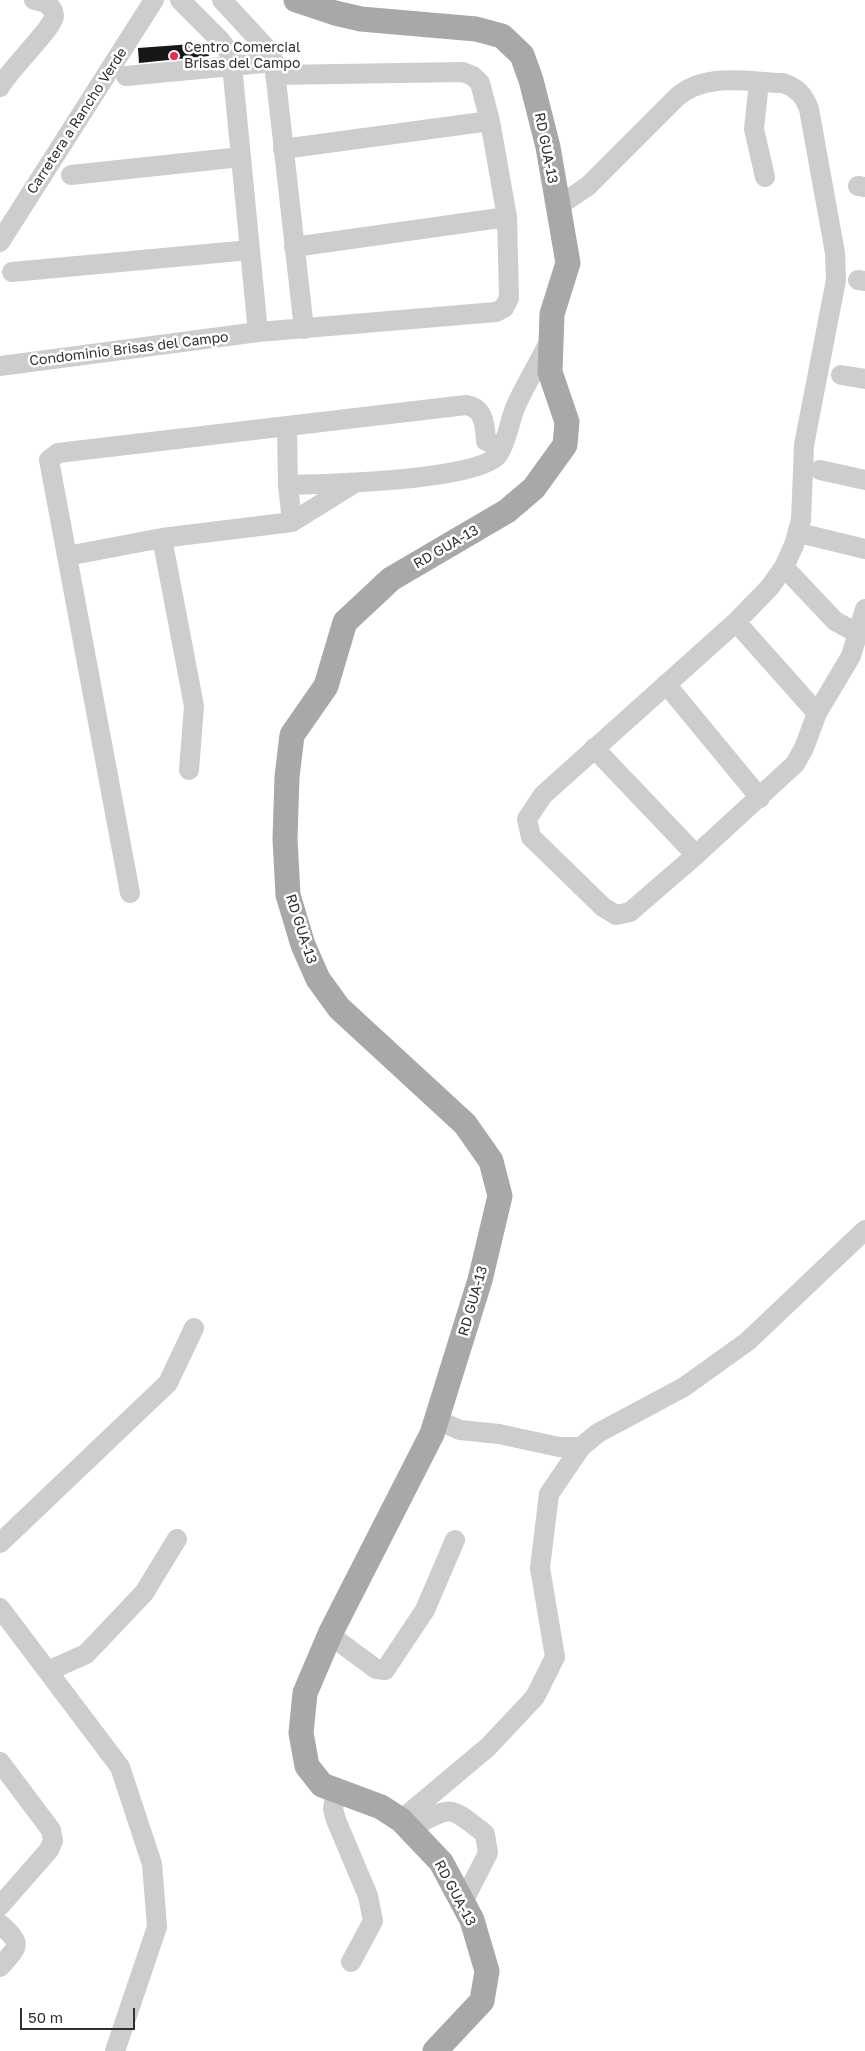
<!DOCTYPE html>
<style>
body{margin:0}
#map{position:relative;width:865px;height:2051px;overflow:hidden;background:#fff;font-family:"Golos Text",sans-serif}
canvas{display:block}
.scale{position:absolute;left:20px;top:2008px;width:115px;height:22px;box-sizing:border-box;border:2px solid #303030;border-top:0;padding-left:6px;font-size:15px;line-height:18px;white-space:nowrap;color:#303030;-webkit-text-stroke:4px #fff;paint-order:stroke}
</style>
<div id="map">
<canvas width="865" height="2051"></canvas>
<div class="scale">50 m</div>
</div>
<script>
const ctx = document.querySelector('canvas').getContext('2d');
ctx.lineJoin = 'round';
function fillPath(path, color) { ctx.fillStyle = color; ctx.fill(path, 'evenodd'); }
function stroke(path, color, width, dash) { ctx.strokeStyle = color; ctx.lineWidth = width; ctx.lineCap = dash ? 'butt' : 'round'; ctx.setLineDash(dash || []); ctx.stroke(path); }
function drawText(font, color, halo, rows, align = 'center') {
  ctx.font = font + ' "Golos Text",sans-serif'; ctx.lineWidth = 5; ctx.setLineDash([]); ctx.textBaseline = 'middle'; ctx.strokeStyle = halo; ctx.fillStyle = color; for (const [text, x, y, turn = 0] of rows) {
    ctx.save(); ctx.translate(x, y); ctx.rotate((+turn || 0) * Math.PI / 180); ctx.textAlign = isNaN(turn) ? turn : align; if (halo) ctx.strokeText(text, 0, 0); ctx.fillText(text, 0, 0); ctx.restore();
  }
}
fillPath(new Path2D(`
 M206,43L209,56L139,63L138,48Z`), '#171717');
stroke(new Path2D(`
 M180,0L220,40L231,55L258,332
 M222,0L270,52L274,62L304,329
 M126,76L274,62
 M759,82L754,129L765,177
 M0,87C8,71 55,26 54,16C53,4 43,2 34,0
 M283,149L490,121
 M71,175L241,157
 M858,186L865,187
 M557,207L588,186L677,97C706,72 747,82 783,83C797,88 804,95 809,109L835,253L836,280L804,445L801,520L794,545L784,567L770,587L736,622L543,795L527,819L531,837L603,907L616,915L630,912L696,855L795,764L804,748L817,713L851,656L865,609
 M0,242L154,0
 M294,247L507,217
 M12,272L250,250
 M858,280L865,281
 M0,366L258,332L496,312L504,308L509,298L507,217L490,121L480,83L473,76L463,72L275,75
 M841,375L865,379
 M287,427L288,485L292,522
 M820,470L865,480
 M288,485C324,484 477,481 498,455C507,442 509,423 515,408C525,385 539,363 550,340
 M799,533L865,549
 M162,538L194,706L189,770
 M67,556L162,538L292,522L353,484
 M784,567L835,621L857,633
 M736,622L817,713
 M666,684L760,798
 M594,748L696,855
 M130,893L49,460L58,453L466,405C485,408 485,427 486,441L501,447
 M437,1420L460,1430L499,1434L559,1447H581L598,1433L684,1387L748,1341L865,1230
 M0,1543L168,1383L194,1328
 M0,1608L120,1767L152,1864L157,1927L115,2051
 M330,1635L376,1669L385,1670L425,1610L455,1540
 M48,1671L86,1654L144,1593L177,1539
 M0,1762L51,1830L53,1841L49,1850L0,1906
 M336,1790L333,1809L336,1820L368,1896L373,1921L351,1962
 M401,1820L488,1747L535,1697L555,1657L540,1568L549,1494L581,1447
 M409,1828C454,1807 446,1803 485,1834L488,1853L463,1902
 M0,1924C23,1945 19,1945 0,1967`), '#cdcdcd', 20);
stroke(new Path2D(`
 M296,0L335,13L361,19L476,29L502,36L522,55L531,80L548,147L568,263L552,314L550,372L567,422L565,445L534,488L507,511L391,579L345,622L326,686L292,735L287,777L285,839L288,895L303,945L318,979L339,1008L465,1124L491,1161L500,1196L480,1280L432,1434L331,1632L305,1693L301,1733L307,1766L322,1785L381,1807L401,1820L441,1862L472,1920L487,1971L482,2001L435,2051`), '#a8a8a8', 25);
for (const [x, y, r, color] of [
 [174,56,5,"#ea2e4a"]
]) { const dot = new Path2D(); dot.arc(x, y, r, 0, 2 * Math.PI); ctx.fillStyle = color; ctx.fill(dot); stroke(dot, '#fff', 2); }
drawText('14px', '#303030', '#fff', [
 ["Centro Comercial",184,48],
 ["Brisas del Campo",184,64]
], 'left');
drawText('14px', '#303030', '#fff', [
 ["Carretera a Rancho Verde",77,121,-57],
 ["RD GUA-13",546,148,79],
 ["Condominio Brisas del Campo",129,349,-7],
 ["RD GUA-13",446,547,-30],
 ["RD GUA-13",301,929,72],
 ["RD GUA-13",473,1301,-74],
 ["RD GUA-13",455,1893,62]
]);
</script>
